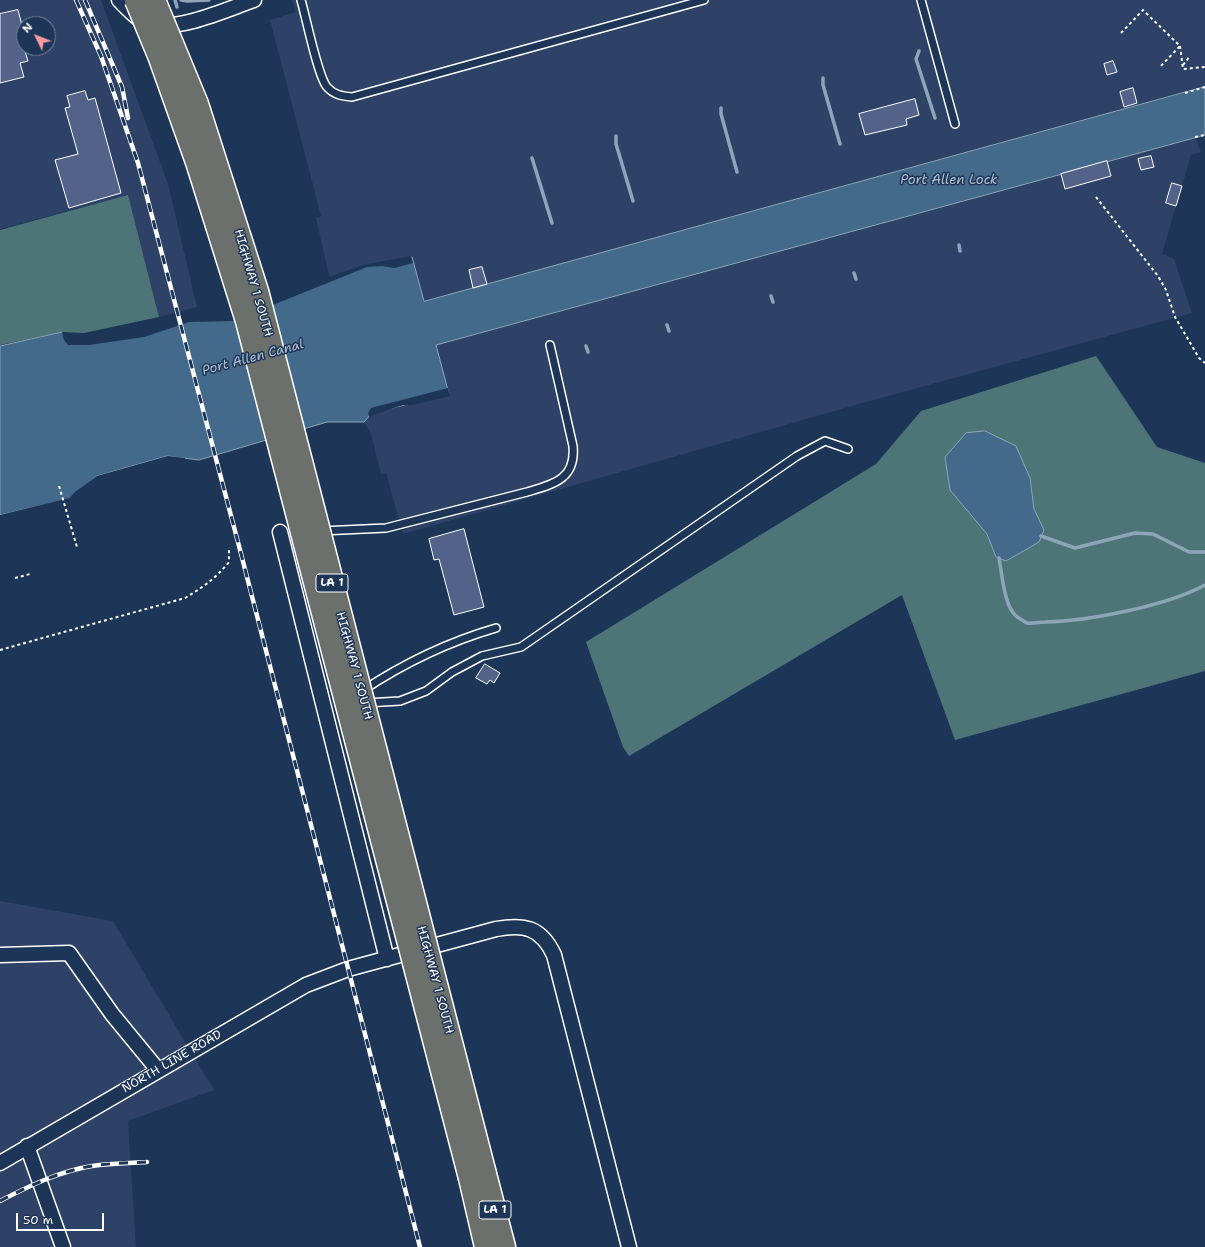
<!DOCTYPE html>
<style>
body{margin:0}
#map{position:relative;width:1205px;height:1247px;overflow:hidden;background:#1d3557;font-family:"Shantell Sans",sans-serif}
canvas{display:block}
.north{position:absolute;left:16px;top:16px;width:40px;height:40px;box-sizing:border-box;background:#1d3557;border:1px solid #77869a;border-radius:50%;rotate:313deg;font-size:11px;font-weight:700;line-height:16px;text-align:center;color:#fff}
.north::after{content:'';display:block;margin:auto;width:14px;height:18px;background:#ff9aa2;clip-path:polygon(50% 0,100% 100%,50% 72%,0 100%)}
.scale{position:absolute;left:16px;top:1213px;width:88px;height:18px;box-sizing:border-box;border:2px solid #fff;border-top:0;padding-left:5px;font-size:12px;line-height:14px;white-space:nowrap;color:#fff;-webkit-text-stroke:3px #1d3557;paint-order:stroke}
</style>
<div id="map">
<canvas width="1205" height="1247"></canvas>
<div class="north">N</div>
<div class="scale">50 m</div>
</div>
<script>
const ctx = document.querySelector('canvas').getContext('2d');
ctx.lineJoin = 'round';
function fillPath(path, color) { ctx.fillStyle = color; ctx.fill(path, 'evenodd'); }
function stroke(path, color, width, dash) { ctx.strokeStyle = color; ctx.lineWidth = width; ctx.lineCap = dash ? 'butt' : 'round'; ctx.setLineDash(dash || []); ctx.stroke(path); }
function drawText(font, color, halo, rows, align = 'center') {
  ctx.font = font + ' "Shantell Sans",sans-serif'; ctx.lineWidth = 3; ctx.setLineDash([]); ctx.textBaseline = 'middle'; ctx.strokeStyle = halo; ctx.fillStyle = color; for (const [text, x, y, turn = 0] of rows) {
    ctx.save(); ctx.translate(x, y); ctx.rotate((+turn || 0) * Math.PI / 180); ctx.textAlign = isNaN(turn) ? turn : align; if (halo) ctx.strokeText(text, 0, 0); ctx.fillText(text, 0, 0); ctx.restore();
  }
}
fillPath(new Path2D(`
 M0,0H101L168,184L197,307L159,317L128,195L0,229ZM24,24H48V48H24Z
 M292,0H1205V87L424,301L330,280L316,218L321,216L270,20L296,12Z
 M1195,137L1201,152L1191,155L1162,254L1174,259L1192,313L859,404L403,534L386,473L381,474L371,434L364,422L372,413L449,394L435,345Z
 M0,901L113,921L214,1090L128,1121L136,1247H0Z`), '#2d4266');
fillPath(new Path2D(`
 M128,195L159,317L84,333L62,332L0,345V230Z
 M1096,356L1157,447L1205,463V671L955,740L902,595L629,756L623,747L586,642L876,464L921,411Z`), '#4d7578');
const water = new Path2D(`
 M1205,87V135L436,345L449,394L372,413L364,422H327L199,460L167,456L97,476L68,499L0,515V346L62,332L69,339L237,312L364,267L412,257L424,301Z
 M985,431L1016,446L1030,478L1034,509L1044,530L1039,542L1006,561L996,557L987,534L950,490L945,457L966,433Z`);
fillPath(water, '#43698b');
stroke(water, '#8ea5b9', 1);
fillPath(new Path2D(`
 M411,256L413,263L394,268L382,266L367,267L233,321L189,322L144,337L89,345H68L64,340L62,332H65L70,337L124,328L163,318L191,312L237,310L363,265Z
 M448,388L450,396L413,405H403L373,415L370,418L368,413L371,408Z
 M168,456L185,458V460L168,458L98,478L69,501L0,517V515L69,498L75,492L97,476Z`), '#1d3557');
stroke(new Path2D(`
 M175,0L177,7
 M181,0L187,1L209,0
 M919,51L916,59L935,118
 M823,78V85L840,144
 M721,108V114L737,172
 M616,136V144L633,201
 M532,158L552,223
 M959,245L960,251
 M854,273L856,279
 M771,296L773,302
 M667,325L669,331
 M586,346L588,352
 M1041,536L1075,548L1135,533L1153,534L1189,552H1205
 M999,558C1002,573 1004,606 1016,616C1019,618 1024,622 1027,623C1032,624 1040,622 1045,622C1089,621 1166,606 1205,585`), '#8ea5b9', 3.5);
const building = new Path2D(`
 M18,10L24,33V48L28,61L20,63L24,77L0,83V14Z
 M1113,61L1117,72L1107,75L1104,64Z
 M1133,88L1137,103L1124,107L1120,92Z
 M85,91L88,100L95,98L121,193L69,208L55,160L78,154L65,108L70,107L67,96Z
 M915,99L919,115L906,119L907,125L865,135L859,114Z
 M1151,156L1154,167L1141,170L1138,159Z
 M1107,161L1111,176L1065,189L1061,174Z
 M1172,183L1182,186L1176,206L1166,203Z
 M482,267L487,284L473,288L469,270Z
 M464,529L484,607L454,615L439,559L434,560L429,539Z
 M485,664L500,673L494,683L490,680L487,684L476,678Z`);
fillPath(building, '#526289');
stroke(building, '#fff', 1);
const service = new Path2D(`
 M301,0C306,17 318,77 327,87C334,95 342,96 352,97L704,0
 M921,0L955,124
 M321,531L386,528L527,492C554,484 576,479 573,446L550,345
 M362,691C404,663 448,642 496,628
 M366,703L400,701L426,691L452,672L482,656L521,647L797,456L825,441L848,449`);
const minor = new Path2D(`
 M119,0C127,8 141,24 153,25C184,29 225,10 254,0
 M280,532L387,959
 M0,955L69,953L112,1014L158,1070
 M27,1146L63,1247
 M0,1163L306,985L348,969L496,929C524,924 541,927 554,955L629,1247`);
const trunk = new Path2D(`
 M485,1174L504,1247
 M470,1178L486,1247`);
stroke(service, '#fff', 10);
stroke(minor, '#fff', 17);
stroke(trunk, '#fff', 25);
stroke(new Path2D(`
 M1121,33L1143,10L1180,46L1159,68
 M1180,46L1183,69L1205,67
 M1183,65L1190,56
 M1185,93L1205,87
 M1195,137L1205,135
 M1096,197L1158,276L1166,290L1175,317L1199,358L1205,363
 M59,486L77,547
 M15,578L30,574
 M0,650L185,598C202,588 216,578 229,562V549`), '#fff', 2, [3, 3]);
stroke(service, '#1d3557', 7);
stroke(minor, '#1d3557', 14);
stroke(trunk, '#6c706d', 22);
const rail = new Path2D(`
 M76,0L101,56L138,163L239,546L420,1247
 M85,0L122,87L128,118
 M0,1201C29,1186 60,1171 92,1166C110,1163 129,1163 147,1162`);
stroke(rail, '#fff', 4.5);
stroke(rail, '#1d3557', 3, [9]);
const trunkBridge = new Path2D(`
 M136,0L160,58L197,162L247,321L470,1178
 M154,0L197,104L257,291L485,1174`);
stroke(trunkBridge, '#fff', 25, []);
stroke(trunkBridge, '#6c706d', 22);
for (const [x, y, w] of [
 [332,583,32],
 [495,1210,32]
]) { const box = new Path2D(); box.roundRect(x - w / 2, y - 9, w, 18, 3); ctx.fillStyle = '#1d3557'; ctx.fill(box); stroke(box, '#fff', 1); }
drawText('bold 11px', '#fff', null, [
 ["LA 1",332,583],
 ["LA 1",495,1210]
]);
drawText('12px', '#fff', '#1d3557', [
 ["HIGHWAY 1 SOUTH",253,283,74],
 ["HIGHWAY 1 SOUTH",354,666,75],
 ["HIGHWAY 1 SOUTH",435,980,75],
 ["NORTH LINE ROAD",172,1062,-30]
]);
drawText('italic 13px', '#b4c3d1', '#1d3557', [
 ["Port Allen Lock",949,181],
 ["Port Allen Canal",253,358,-15]
]);
</script>
